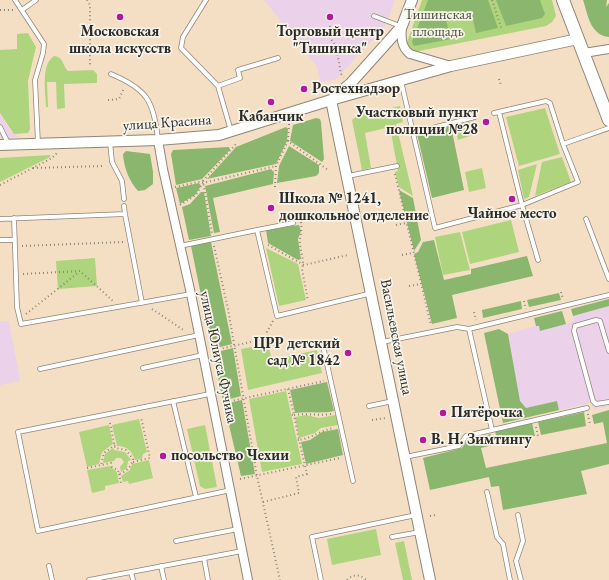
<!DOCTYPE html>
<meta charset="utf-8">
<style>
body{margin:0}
canvas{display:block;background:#f4dfc5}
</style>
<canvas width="609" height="580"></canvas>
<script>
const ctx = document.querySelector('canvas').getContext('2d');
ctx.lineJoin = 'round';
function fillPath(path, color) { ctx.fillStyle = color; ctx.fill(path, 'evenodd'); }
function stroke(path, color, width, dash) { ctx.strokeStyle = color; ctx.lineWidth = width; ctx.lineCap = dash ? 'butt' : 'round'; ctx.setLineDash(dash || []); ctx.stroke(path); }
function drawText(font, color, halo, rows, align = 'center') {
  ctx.font = font + ' "EB Garamond",serif'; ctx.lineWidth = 3.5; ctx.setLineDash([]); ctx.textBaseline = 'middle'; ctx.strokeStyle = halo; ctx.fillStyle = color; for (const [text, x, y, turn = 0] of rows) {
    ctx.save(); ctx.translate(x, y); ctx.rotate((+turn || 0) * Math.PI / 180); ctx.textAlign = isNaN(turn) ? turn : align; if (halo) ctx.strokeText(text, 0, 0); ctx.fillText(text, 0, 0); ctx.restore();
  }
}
fillPath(new Path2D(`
 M264,0H395L384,28L336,79L321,83L317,67Z
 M0,114L11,132L19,137L0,138Z
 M609,306V406L594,410L591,403L559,410L557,401L526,408L520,401L508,334L539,325L541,331L566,324L574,321L573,316Z
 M0,321H9L20,381L0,385Z`), '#ecd1ea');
fillPath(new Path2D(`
 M422,0H552L556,16L552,22L546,26L414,52L408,47L407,42Z
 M28,33L36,47L28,81L30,129L28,133L14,134L0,113V50L17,49V34Z
 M54,56C64,57 62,65 68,71L93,70L97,74V83L64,84L65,108L57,109L56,82H47L48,107H46C46,93 40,65 54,56Z
 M400,106L403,122L396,124L413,196L399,187L395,172L398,171L390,127L365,133L371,168L362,170L352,120L357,116Z
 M545,108L560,154L519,166L506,117Z
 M469,120L473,135L458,140L454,124Z
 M50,155V157L0,182V158Z
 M562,157L571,182L535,196L542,162Z
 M537,164L529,197L524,199L518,170Z
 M482,168L486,188L469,192L465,172Z
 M511,220L519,252L470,264L462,232Z
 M460,232L470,270L443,275L435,237Z
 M266,248L298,264L306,300L279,306Z
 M95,258L97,286L58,289L56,261Z
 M268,344L272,360L317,350L322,373L248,390L241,349Z
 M286,391L302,464L262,472L249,399Z
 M306,415L319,418L336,415L338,425L321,428L315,433L299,438L295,417Z
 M139,419L147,452L143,454L142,459L135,460C132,451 127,446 117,446L112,425Z
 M109,425L113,444L102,452L99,464L87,467L79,432Z
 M205,425L217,487L205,489L200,486L187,429Z
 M113,448L114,450L125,452L131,460L128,461L127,468L121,472L120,467L124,462L121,458H116L114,461L103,463L105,454Z
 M149,460L153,478L129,484L128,481L123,482L121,476L130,470L132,464Z
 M110,466L117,472L119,483L105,486V490L92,493L87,470Z
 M376,529L381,555L332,565L327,539Z
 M404,541L412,580H403L395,543Z`), '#afd47e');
fillPath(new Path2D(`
 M428,0H488L498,28L476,33L471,11L445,16L451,39L414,46L412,42Z
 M496,0H540L545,14L542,18L506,26Z
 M583,0H607L606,7L609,3V37C590,35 588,15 583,0Z
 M316,118L320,119L321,122L324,159L322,162L290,141L293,125Z
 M451,126L464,190L432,198L417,134Z
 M286,127L288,129L287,141L276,164L207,179L236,147Z
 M289,146L319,165V173L316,176L277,183L279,166Z
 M229,147L230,150L202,179L176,185L171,154L173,150Z
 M126,151L150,154L153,172V184L145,190L138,191C129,181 124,168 123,154Z
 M271,169L274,172L273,184L213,198L220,232L214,233L205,186Z
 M199,183L201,186L195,195L180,204L176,188Z
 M399,190L413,198L421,240L414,251Z
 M201,192H204L211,236L189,240L182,207L190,204Z
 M299,225L301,231L298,239L301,259L298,260L268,243L266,230Z
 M434,240L444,280L471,274V269L527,256L533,276L452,295L457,318L432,324L414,254L418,252L423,242Z
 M211,242L232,344L212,349L191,246Z
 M559,293L561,300L529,307L527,300Z
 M609,299V306L573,316L571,309Z
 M521,301L522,309L483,318L482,310Z
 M562,311L566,324L540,331L539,326H536L534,318Z
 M499,329L508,334L520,401L526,408L557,401L559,410L503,423L484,333Z
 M233,348L241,396L223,401L213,353Z
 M327,382L334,411C320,414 309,411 295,413L290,390Z
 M242,400L255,474L241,476L224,404Z
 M609,410V464L581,471L587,494L503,510L499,486L491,487L489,477L430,490L423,458L462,448L467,440L491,434L493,445L481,448L486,468L607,443L603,422L594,424L592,415Z
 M584,412L586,426L541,435L538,422Z
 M532,423L535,436L498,444L495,431Z
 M338,429L343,455L306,464L301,442L310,440L322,432Z`), '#8bb66d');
const service = new Path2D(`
 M15,0L44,44L43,53L35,80L38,143
 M206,0L183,37L181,48L218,86L231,131
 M22,10L36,0
 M374,16L400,26
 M111,74C147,89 154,101 158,140
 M401,81L435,228L522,205L578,182L563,144
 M218,86L240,78L238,70L278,58
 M499,112L522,205L538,260
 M494,113L546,101L550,103L563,144L609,128
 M0,127L9,145
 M413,133L475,117
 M110,142L112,162L122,181L124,199
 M348,176L397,166
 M125,214L142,303
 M14,218L17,307L21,324L191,294
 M0,219L125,214L124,206
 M586,219L609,279
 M257,230L293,223
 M0,240H15
 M180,246L257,230L277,316L372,293
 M382,342L457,327L469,329L609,295
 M323,346L353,481
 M609,351L600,321L596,320L575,326L574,331L593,401L596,404L609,402
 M143,368L203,355
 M40,369L199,335
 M210,394L18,432L38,531L231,490
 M173,401L196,497
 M369,406L393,401
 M492,430L587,408
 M405,457L459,446L466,436L492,430L469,329
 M487,492L497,537L503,544L510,580
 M518,515L523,541L516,561L521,580
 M392,537L420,532
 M176,541L238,529
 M204,558L208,580
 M49,566L52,580
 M161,566L164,580
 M131,572L133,580
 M89,580L242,551
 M321,580L312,537L416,515`);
const minor = new Path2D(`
 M402,26C401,38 401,47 410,54L451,66
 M584,53L609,49
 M158,140L163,169L191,294L248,580`);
const tertiary = new Path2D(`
 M334,97L350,84L402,26L412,0
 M331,100L430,580
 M0,145L158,140L219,135L331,100L451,66L578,39`);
const secondary = new Path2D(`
 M563,0L609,120`);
stroke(service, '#908578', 5.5);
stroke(minor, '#908578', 10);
stroke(tertiary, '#908578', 12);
stroke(secondary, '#908578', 14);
stroke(new Path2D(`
 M87,0L90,5V65
 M492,0L502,30
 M0,10H13
 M330,26L327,34L336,46L341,74L344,77
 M499,79L501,85
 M108,100L119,99L124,88
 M289,124L288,141L328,170
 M33,168L103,166
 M395,174L431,325
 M203,181L236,144
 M0,185L52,158L57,153
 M175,187L203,181L212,233
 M275,187L276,166L288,141
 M180,205L196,195L203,183L276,166
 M301,222C302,229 301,233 300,239C299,249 305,259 302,269L308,301
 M396,225L406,223
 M268,245L304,265L348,255
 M22,246L124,242
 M214,246L228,309L257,476L280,580
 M402,255L413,253
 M23,274L80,271L113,301
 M409,286L421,284
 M561,292L563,299
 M524,301L526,309
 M152,309L185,331
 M474,312L476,320
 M26,314L79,272
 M211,351L268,338L267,332L273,321
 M288,389L294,415H291
 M222,403L324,381
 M331,414C318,416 307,413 294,415L299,440C312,438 321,430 334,428
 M588,414L590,425
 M372,420L386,418
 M110,423L115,448L126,450L133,459C132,465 127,472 119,474L118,470L112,467L111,463L101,465L104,453L115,445
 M536,427L538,436
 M493,436L495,445
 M133,462L150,458L141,417
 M87,468L101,465
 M119,474L121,483
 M240,479L340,458
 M263,502L299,493L296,477L307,474L299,440H297
 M430,516L436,515
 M347,580C353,574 360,574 366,580`), '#908578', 2, [1, 3]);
stroke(service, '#fff', 4);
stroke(minor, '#fff', 8);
stroke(tertiary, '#fff', 10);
stroke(secondary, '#fff', 12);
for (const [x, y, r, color] of [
 [120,17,4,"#b5179e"],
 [330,17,4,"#b5179e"],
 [304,89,4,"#b5179e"],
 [271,102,4,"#b5179e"],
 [486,122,4,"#b5179e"],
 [512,199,4,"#b5179e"],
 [271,208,4,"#b5179e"],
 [348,353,4,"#b5179e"],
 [443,413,4,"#b5179e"],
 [423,440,4,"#b5179e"],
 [163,456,4,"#b5179e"]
]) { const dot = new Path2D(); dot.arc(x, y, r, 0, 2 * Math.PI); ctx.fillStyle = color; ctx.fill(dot); stroke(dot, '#f7f3e8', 1.5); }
drawText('15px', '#4c5540', '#f7f3e8', [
 ["Тишинская",438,15],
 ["площадь",438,32]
]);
drawText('bold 15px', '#2b2b2b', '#f7f3e8', [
 ["Московская",120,32,"center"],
 ["школа искусств",120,49,"center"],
 ["Торговый центр",330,32,"center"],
 ["\"Тишинка\"",330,49,"center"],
 ["Ростехнадзор",312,89],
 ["Участковый пункт",478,113,"right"],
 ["полиции №28",478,130,"right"],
 ["Кабанчик",271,117,"center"],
 ["Школа № 1241,",279,199],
 ["дошкольное отделение",279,216],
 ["Чайное место",512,214,"center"],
 ["ЦРР детский",340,344,"right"],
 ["сад № 1842",340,361,"right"],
 ["Пятёрочка",451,413],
 ["В. Н. Зимтингу",431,440],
 ["посольство Чехии",171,456]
], 'left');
drawText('15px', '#2b2b2b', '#f7f3e8', [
 ["улица Красина",167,123,-4],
 ["Васильевская улица",396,337,79],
 ["улица Юлиуса Фучика",218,357,78]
]);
</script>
